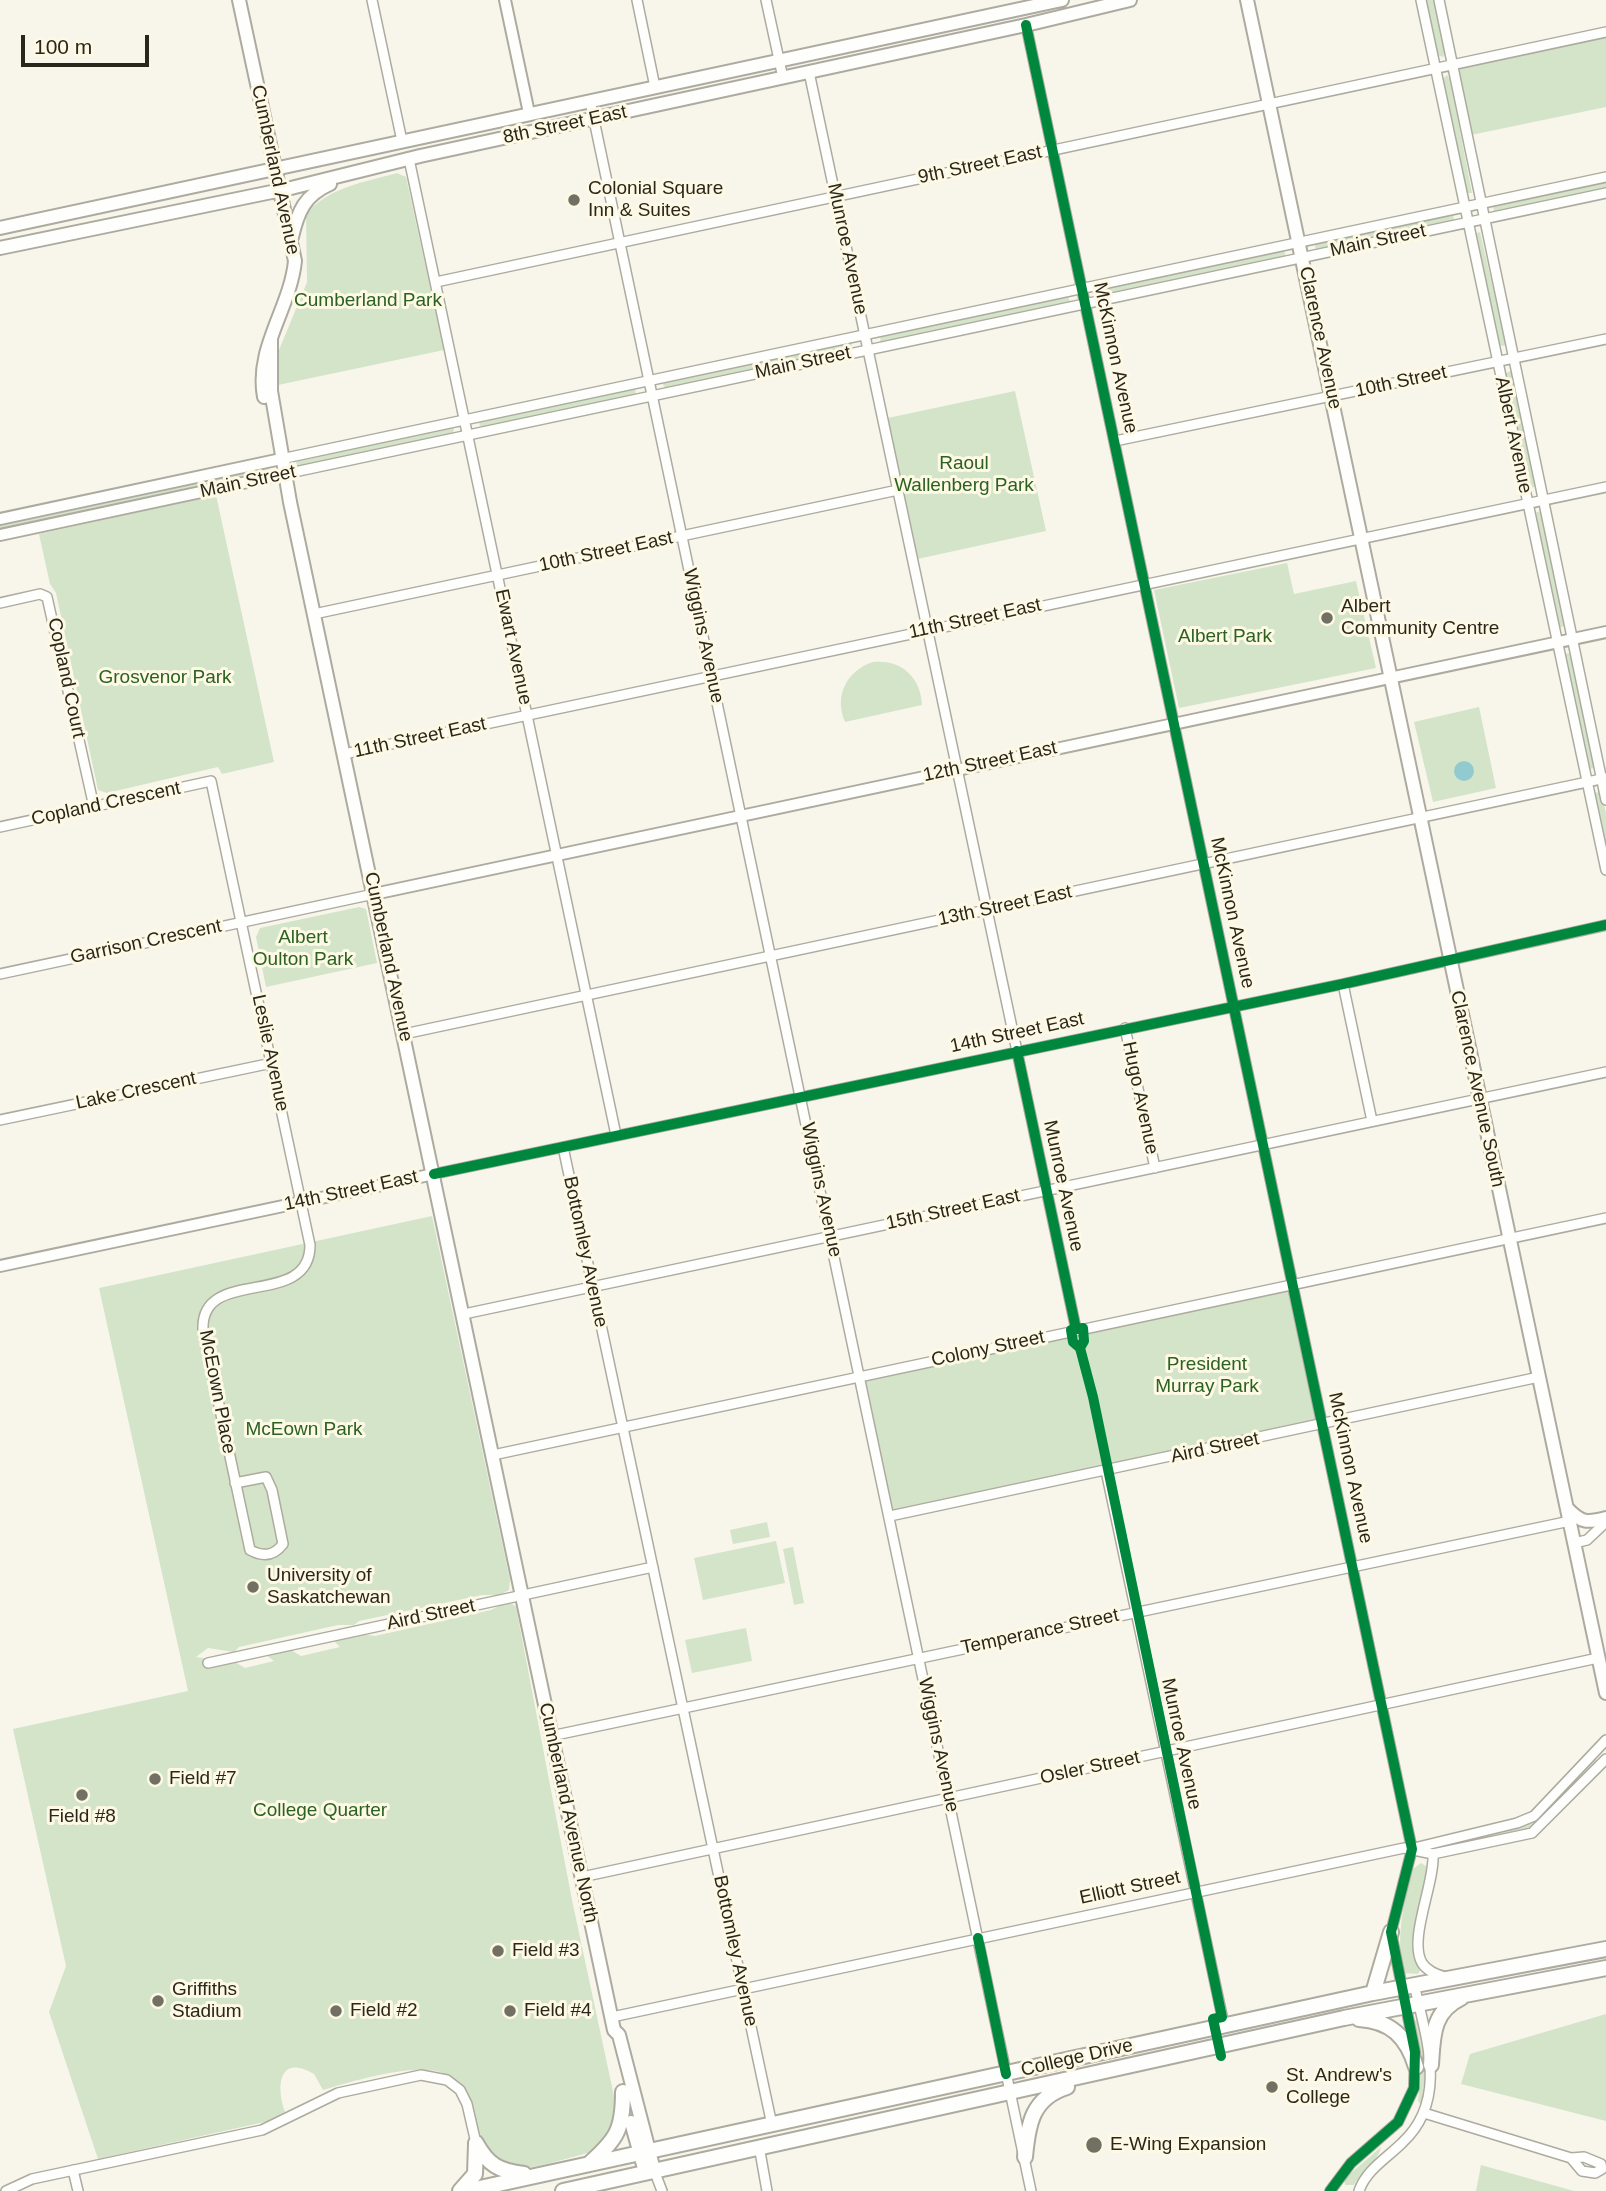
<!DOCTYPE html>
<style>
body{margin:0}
#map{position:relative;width:1606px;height:2191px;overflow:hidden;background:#f8f6eb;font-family:Arial,sans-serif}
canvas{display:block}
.scale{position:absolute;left:21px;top:35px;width:128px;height:32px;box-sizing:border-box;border:4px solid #2a271a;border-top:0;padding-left:9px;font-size:21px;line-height:24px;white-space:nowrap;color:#2a271a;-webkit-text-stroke:5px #fef9e5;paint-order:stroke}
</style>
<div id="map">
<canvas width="1606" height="2191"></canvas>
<div class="scale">100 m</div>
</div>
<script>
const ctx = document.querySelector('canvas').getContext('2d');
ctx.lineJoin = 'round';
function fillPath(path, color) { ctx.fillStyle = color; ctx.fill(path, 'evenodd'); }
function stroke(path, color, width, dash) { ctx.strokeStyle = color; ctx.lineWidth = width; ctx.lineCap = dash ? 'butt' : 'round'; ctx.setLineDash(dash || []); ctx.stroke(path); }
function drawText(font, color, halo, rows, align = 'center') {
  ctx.font = font + ' Arial,sans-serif'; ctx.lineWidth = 6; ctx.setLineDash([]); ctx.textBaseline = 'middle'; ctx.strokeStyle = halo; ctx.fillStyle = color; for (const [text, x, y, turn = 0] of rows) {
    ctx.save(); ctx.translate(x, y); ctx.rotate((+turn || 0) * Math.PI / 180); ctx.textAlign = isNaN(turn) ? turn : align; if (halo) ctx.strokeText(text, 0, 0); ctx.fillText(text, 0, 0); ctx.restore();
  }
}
fillPath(new Path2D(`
 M1426,0H1434L1445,53L1443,57L1437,55Z
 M1606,31V107L1466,136L1452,65Z
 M1447,75L1450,79L1472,193H1466L1443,79Z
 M397,173L406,177L444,350L278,385L279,350L307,282L306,214C329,187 365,182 397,173Z
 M1606,180V189L1494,212L1493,205Z
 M1453,213L1454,221L1316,251L1314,240Z
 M1480,232L1506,344L1504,346L1498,345L1475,234Z
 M1284,250L1286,258L1097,296V289Z
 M1067,296L1071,302L880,342L881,335Z
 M851,342L853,349L666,389L663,385L664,382Z
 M1511,371L1536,486L1529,489L1504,374Z
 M635,388L636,395L482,428L479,424L481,421Z
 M1015,391L1046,531L913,560L883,419Z
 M450,427L454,428L453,434L298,467L296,462Z
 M268,466L270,472L0,531V524Z
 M216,495L274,762L222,774L218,767L107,793L98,790L56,593L50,584L39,534Z
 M1541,511L1565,626L1558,628L1534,513Z
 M1287,563L1294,594L1356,581L1376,668L1179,708L1154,590Z
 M1571,653L1596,766L1595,768L1588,769L1564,654Z
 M873,662C901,659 921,677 922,705L845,722C834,696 846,671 873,662Z
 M1479,707L1496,788L1433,802L1414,722Z
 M1601,792L1606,813V857L1593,793Z
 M359,907L366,909L377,963L266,987L256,937L260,928Z
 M432,1216L510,1580L509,1590L500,1595H482L359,1621L354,1625H338L239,1647L234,1652L208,1648L196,1657L235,1662L245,1668L274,1661L266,1655L291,1650L301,1656L340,1647L334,1641L361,1634L375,1636L491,1610C499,1606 508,1598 516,1607L572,1900L617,2110C613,2130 606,2148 584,2154C568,2158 531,2170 516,2168C465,2161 488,2091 443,2073C416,2062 352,2081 323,2090L314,2074C278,2053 276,2087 285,2112L269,2121L98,2159L49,2012L66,1966L13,1729L188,1691L99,1288Z
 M1293,1285L1323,1424L890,1516L861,1377Z
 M767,1522L770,1537L733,1544L730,1530Z
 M776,1541L785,1583L703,1600L694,1558Z
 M793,1547L804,1603L794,1605L783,1549Z
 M746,1628L752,1661L692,1673L685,1640Z
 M1596,1757V1763L1529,1830L1442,1847L1445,1842L1531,1823Z
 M1421,1863L1429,1868L1414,1950L1421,1969L1418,1974L1403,1973C1396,1935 1403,1905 1413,1869Z
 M1606,2014V2121L1461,2084L1470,2054Z
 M1414,2020H1418L1426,2071L1421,2105L1418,2101L1422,2070Z
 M1381,2147C1379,2160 1361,2173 1354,2185H1345L1344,2179Z
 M1481,2165L1574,2191H1476Z`), '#d3e4c9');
fillPath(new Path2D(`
 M1454 771a10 10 0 1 1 20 0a10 10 0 1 1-20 0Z`), '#91cbcf');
const minor = new Path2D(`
 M372,0L402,141
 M637,0L655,87
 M766,0L783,78
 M1421,0L1606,870
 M1439,0L1606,800
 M1026,25L1412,1849L1391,1932L1415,2052L1414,2088L1398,2122L1351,2163L1330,2191
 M809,72L1076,1329
 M590,101L1031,2191
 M409,159L616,1135
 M436,282L1606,32
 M1115,441L1606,339
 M281,459L1606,177
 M285,474L1606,193
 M0,603L40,594L47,597L94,807
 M314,614L898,490
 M344,754L1606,487
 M0,827L211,781L310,1245C310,1310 200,1265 203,1330L250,1550C263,1557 274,1556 283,1544L272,1490L266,1477L235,1483
 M0,974L374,894
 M1343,984L1372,1121
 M1125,1028L1155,1168
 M404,1034L1606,778
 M0,1120L272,1063
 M563,1147L772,2125
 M434,1174L1343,984L1606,925
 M464,1314L1606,1072
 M493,1455L1606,1218
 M1106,1471L1224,2025
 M890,1516L1539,1377
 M1574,1543L1587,1540L1606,1522
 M208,1663L653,1567
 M551,1736L1570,1521
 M1414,1848L1517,1823L1534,1816L1606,1740
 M1433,1854C1435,1883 1408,1939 1422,1963C1427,1971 1436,1974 1445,1977
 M582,1877L1598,1658
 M612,2017L1404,1848L1433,1854L1532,1833L1606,1759
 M1424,2113L1571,2158L1582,2171L1595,2173L1602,2169L1601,2164L1584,2157L1571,2158
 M759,2146L767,2191
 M73,2170L78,2191
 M654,2170L662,2191
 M6,2191L32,2179L262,2130L338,2093L421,2075L447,2080L460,2090L467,2104L476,2143
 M1359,2191C1366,2170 1387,2158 1402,2143C1449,2100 1426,2038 1414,1984`);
const tertiary = new Path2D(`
 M505,0L529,113
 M0,519L281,459
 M0,535L285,474
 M374,894L1606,632
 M0,1266L434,1174`);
const secondary = new Path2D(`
 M239,0L295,261C290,309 255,348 264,397
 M1247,0L1606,1693
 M0,228L1062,0
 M292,237C298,211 305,195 330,184
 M0,248L291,188L420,156L1026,25L1130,0
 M271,338V391L290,502L614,2030L619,2035L654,2170
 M1567,1508C1581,1523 1587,1523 1606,1518
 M631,2122L645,2172`);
const primary = new Path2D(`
 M1373,1993L1391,1932
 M1359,2019C1391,2021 1407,2037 1416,2067
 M1431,2065C1433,2036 1432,2012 1461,1998
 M476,2143C488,2165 499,2171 524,2174
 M1025,2157C1028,2124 1032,2098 1067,2087
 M590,2163C617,2139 623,2129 623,2092
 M460,2191L475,2174L476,2144
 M466,2191L1373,1993L1606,1949
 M563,2191L1344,2018L1606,1968`);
stroke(minor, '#adaba0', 12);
stroke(tertiary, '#adaba0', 14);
stroke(secondary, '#adaba0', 16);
stroke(primary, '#adaba0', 18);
stroke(minor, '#fefefc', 9);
stroke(tertiary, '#fefefc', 10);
stroke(secondary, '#fefefc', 12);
stroke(primary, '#fefefc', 14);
stroke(new Path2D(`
 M1026,25L1412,1849L1391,1932L1415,2052L1414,2088L1398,2122L1351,2163L1330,2191
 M1017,1051L1076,1329
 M434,1174L1343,984L1606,925
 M1080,1348L1084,1341L1083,1328L1071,1330L1073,1342L1080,1348L1093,1397L1222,2017L1213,2019L1221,2056
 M978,1938L1006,2074`), '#00873e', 10);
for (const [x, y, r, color] of [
 [574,200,7,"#726f63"],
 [1327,618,7,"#726f63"],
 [253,1587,7,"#726f63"],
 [155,1779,7,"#726f63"],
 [82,1795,7,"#726f63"],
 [498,1951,7,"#726f63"],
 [158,2001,7,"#726f63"],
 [336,2011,7,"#726f63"],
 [510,2011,7,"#726f63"],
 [1272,2087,7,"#726f63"],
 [1094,2145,9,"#726f63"]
]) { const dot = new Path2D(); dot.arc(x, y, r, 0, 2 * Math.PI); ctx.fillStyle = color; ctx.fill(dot); stroke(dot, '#fef9e5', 2.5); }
drawText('19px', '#2a271a', '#fef9e5', [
 ["8th Street East",565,125,-12],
 ["9th Street East",980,165,-12],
 ["Cumberland Avenue",275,170,78],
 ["Main Street",1378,241,-12],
 ["Munroe Avenue",847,249,78],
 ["Clarence Avenue",1320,338,78],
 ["McKinnon Avenue",1115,358,78],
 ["Main Street",803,363,-12],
 ["10th Street",1401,382,-12],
 ["Albert Avenue",1513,435,78],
 ["Main Street",248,482,-12],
 ["10th Street East",606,552,-12],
 ["11th Street East",975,619,-12],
 ["Wiggins Avenue",703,636,78],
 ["Ewart Avenue",513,647,78],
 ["Copland Court",66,678,78],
 ["11th Street East",420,738,-12],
 ["12th Street East",990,762,-12],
 ["Copland Crescent",106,804,-12],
 ["13th Street East",1005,906,-12],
 ["McKinnon Avenue",1232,913,78],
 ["Garrison Crescent",146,942,-12],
 ["Cumberland Avenue",388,957,78],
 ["14th Street East",1017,1033,-12],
 ["Leslie Avenue",270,1053,78],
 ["Clarence Avenue South",1477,1089,78],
 ["Lake Crescent",136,1091,-12],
 ["Hugo Avenue",1140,1098,78],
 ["Munroe Avenue",1063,1186,78],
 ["Wiggins Avenue",821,1190,78],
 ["14th Street East",351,1191,-12],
 ["15th Street East",953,1210,-12],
 ["Bottomley Avenue",585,1252,78],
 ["Colony Street",988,1349,-12],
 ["McEown Place",217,1392,79],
 ["Aird Street",1215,1448,-12],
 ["McKinnon Avenue",1350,1468,78],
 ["Aird Street",431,1615,-12],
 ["Temperance Street",1040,1632,-12],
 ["Munroe Avenue",1181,1744,78],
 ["Wiggins Avenue",938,1745,78],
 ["Osler Street",1090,1768,-12],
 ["Cumberland Avenue North",568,1813,78],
 ["Elliott Street",1130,1888,-12],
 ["Bottomley Avenue",735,1951,78],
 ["College Drive",1077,2058,-13]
]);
drawText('19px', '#2a271a', '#fef9e5', [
 ["Colonial Square",588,189],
 ["Inn & Suites",588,211],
 ["Albert",1341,607],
 ["Community Centre",1341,629],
 ["University of",267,1576],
 ["Saskatchewan",267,1598],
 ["Field #7",169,1779],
 ["Field #8",82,1817,"center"],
 ["Field #3",512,1951],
 ["Griffiths",172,1990],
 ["Stadium",172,2012],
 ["Field #2",350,2011],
 ["Field #4",524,2011],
 ["St. Andrew's",1286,2076],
 ["College",1286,2098],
 ["E-Wing Expansion",1110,2145]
], 'left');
drawText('19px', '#2b6222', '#fef9e5', [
 ["Cumberland Park",368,301],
 ["Raoul",964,464],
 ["Wallenberg Park",964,486],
 ["Albert Park",1225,637],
 ["Grosvenor Park",165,678],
 ["Albert",303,938],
 ["Oulton Park",303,960],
 ["President",1207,1365],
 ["Murray Park",1207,1387],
 ["McEown Park",304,1430],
 ["College Quarter",320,1811]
]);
</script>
